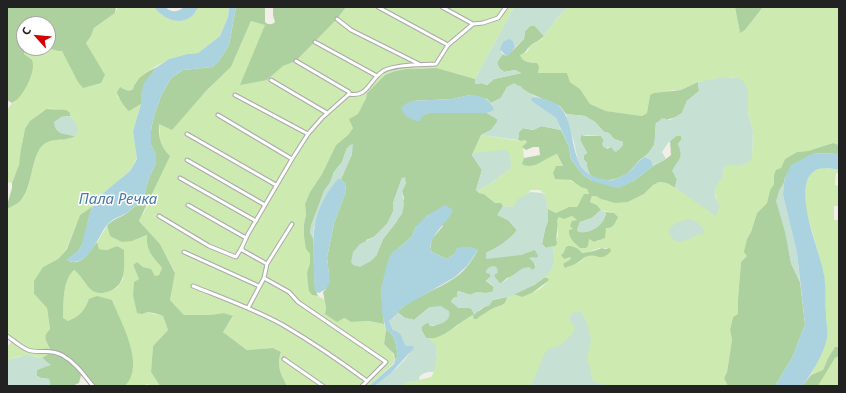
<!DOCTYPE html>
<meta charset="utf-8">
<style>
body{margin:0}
#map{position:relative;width:846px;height:393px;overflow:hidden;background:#f2efe9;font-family:"Noto Sans",sans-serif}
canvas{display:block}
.frame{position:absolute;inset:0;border:8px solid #222;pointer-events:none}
.north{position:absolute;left:16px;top:16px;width:40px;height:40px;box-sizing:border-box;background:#fff;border:1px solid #a7a7a7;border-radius:50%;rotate:297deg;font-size:11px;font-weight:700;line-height:16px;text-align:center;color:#222}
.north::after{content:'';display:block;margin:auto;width:14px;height:18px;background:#d40000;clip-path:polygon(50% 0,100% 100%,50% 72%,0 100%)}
</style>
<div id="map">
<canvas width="846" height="393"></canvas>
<div class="frame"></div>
<div class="north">С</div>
</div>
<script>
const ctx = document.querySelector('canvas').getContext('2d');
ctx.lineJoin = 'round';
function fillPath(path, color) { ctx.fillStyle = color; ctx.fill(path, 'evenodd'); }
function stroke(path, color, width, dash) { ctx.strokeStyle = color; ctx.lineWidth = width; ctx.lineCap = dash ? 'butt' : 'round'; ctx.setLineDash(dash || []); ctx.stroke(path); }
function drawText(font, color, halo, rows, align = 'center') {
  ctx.font = font + ' "Noto Sans",sans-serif'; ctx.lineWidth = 3; ctx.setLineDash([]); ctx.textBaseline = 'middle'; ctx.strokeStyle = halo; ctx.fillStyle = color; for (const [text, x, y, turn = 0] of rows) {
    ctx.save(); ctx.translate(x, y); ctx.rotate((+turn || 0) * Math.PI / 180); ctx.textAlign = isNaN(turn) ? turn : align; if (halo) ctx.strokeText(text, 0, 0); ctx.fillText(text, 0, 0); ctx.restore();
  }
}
fillPath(new Path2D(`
 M118,7H154C162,18 178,25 191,17C194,15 196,10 199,7H229L228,17L220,36L198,53L187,54L169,59L146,72L136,82L133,89C129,92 127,91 123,88L117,96L129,110L141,104L133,131L137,158L130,171L108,189L96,200L93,206L80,215L67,248L58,259L43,267L34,294L47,308L50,329C42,337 46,340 50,349L47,355L42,358C30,355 17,354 7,362V347L13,340L7,337V209C10,207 15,205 18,203C33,193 30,159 42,146C51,135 67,144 78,133L73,119L70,116V113C63,111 53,107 46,109C43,110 40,113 38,115C19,128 24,146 19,165C18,171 14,177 12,183L7,182V110L12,103L15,102L31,59L24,54V52C29,46 42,47 49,48C54,49 57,52 62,51L66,57L90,50L86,43L91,36L94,28L115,13Z
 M346,7H514L475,79L437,68L406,69L395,71L385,75L367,93L366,97L353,128L348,135L336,145L322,174L310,192L305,204L306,215L304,224L310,254V263L307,272L312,295L318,296L325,300L326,307L325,314L343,318L351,322L369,321L384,324L386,330L384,344C390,350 396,354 394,363L369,386H287C281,374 276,366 281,353L273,348L247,350L223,332L233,317L224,313L210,315H184L170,300L175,272L160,244L139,221L150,201L164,151L160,140L159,124L194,103L231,67L251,21L265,24L264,30L267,80L283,66L296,61L337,19Z
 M568,7H735L740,32L745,30L763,7H839V145L833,143L808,151L797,152L785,159L781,168L774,175V184L770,190L767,203L757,213L751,232L747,239V256L741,262L738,299V314L733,317L730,330L732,340L727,372L724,378L728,386H401L407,383L431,377L433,374C436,361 441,349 430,339L456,327L467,318L474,315L477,319C481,315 486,313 490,310C498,305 506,307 507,297L513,294C516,295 520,297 523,296C531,295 548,286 548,278L545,277C554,265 555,260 553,246H555L558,235L557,219L559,217L566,218L572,216L577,220L575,221L587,242L589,239L594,242L599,241L614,213L601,210L597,205L590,202L592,196H596L607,201L628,202L644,194L653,185L659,182L667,183L698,203L717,201L714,189L725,167L729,164L752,158L753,131L748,112V90L734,77L698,82L681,90H673L650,95L647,113L642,116L606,111L590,104L580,89L570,82L567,73H537V63C530,63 522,62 519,55L527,52L530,46L542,39L557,18ZM599,248H608L607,255C598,258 599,255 591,255C585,255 584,259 580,262C575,264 571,264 567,267L568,261L571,259L570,257L566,258L562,253C567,250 574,253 581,253C587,252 594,251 599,248Z
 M481,135L521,141L525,140L527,142L523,147L524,158L523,164C539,168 543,157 557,154L563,167L556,166L553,173L559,179C571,178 577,185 587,189L589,194L584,195L577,207H569L556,213L548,209L545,195L540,190H531C525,198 520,196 513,207L503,206L501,203H495L484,194L479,193L477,191L491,183L511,168L473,153Z
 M823,168L839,169V174L836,173L835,185L839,186V206H834V220H839V347H835L828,358L823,370L811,375L820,356L827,337L824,274L804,202L806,184L809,176L813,171Z
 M107,226L110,236L132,241L147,235L158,263L162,268L159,275L155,276L150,269L143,267L137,262L133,265L139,279L134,289L133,295L146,312L163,316L168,330L153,346L151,372L160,386H152L147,384L144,386H125L127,383L115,308L112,300L86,307L77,318L68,321L63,319C64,303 62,281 74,270L80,274L84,281L104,293L117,288L123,279V250L117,246L107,250L98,249L97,242Z
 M839,356V386H818L835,358Z`), '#cdebb0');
fillPath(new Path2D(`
 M7,7H116L115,13L94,28L91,36L86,43L105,75L101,83L83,88L78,82L62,51H58L48,48V24H24V48H28L24,52V54C27,56 30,58 32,60C37,71 22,99 12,103L7,100Z
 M236,7H265V22C268,25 272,25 275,22L273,15V7H346L337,19L296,61L283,66L267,80L240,85L265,25L251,21L231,67L206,91L172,130L159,124C158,137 161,148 170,156L139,221L160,244L175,273L170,300L184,315H210L224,313L233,316L223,332L247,350L273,348L281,352C276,366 281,374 287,386H160L151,372L153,346L168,330L163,316C156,314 149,310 142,314L137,313L133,295L134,282L139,279L133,265L137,262L143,267L151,269L155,276L159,275L162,268C153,256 146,252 147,235L132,241L122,242L110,236L107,226C112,219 120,218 127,213C133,209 138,202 144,197L148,180L156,163V155L151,145V130L154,116L161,96L171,78L183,70L212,67L219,61L229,45Z
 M735,7H763L745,30L740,33Z
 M530,26H535L544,36C540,41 534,42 530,46C525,51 527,52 520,55C522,62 530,63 537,63L539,67L538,73H567L570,82L580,89L590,104L606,111L642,116L647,113L650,95L654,93L681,90L698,82L699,91L687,101L682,113L676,117L656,123C655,130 656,139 654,145C651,151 646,156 641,159C637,162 634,167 630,171C620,180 602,184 590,175L587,167V163L584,160V155L587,153L580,140L581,135L586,136H601L604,140L607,149L611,147L618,150L623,145V142L614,139L609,133L604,132L595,122L585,116L566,114L560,106L524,91L520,86L507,87L501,98L491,103L487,99L470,95L452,99L412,101L421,117L425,114L429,113H487L497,119V122L491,130L481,135L472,155L482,170L476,190L479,193L484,194L495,203H501L503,206L498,215L508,220L517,230C509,241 498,247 486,253L521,255L533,249L535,250L539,256L533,261L536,267L533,270L507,278L500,284L494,276L495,274H490L491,276L486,281L494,287L493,291C486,296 477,289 471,295L458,291L457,293V297L453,298L464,308H469L479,311L493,300L507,297C506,307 498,305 490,310C486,313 481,315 477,319H474L473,315C460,321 441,342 426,338L422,331V326L428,322L430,326H435L430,307L414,320L405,318L397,312C414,296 438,290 456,277C466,270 472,260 478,250L454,254L447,259L432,252L430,249L432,239L443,226L428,215L415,228L412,236L399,248L381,289L384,324L369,321L351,322L344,318L337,322L325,314L326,307L323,292L326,289L329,275L327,258L334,223L346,191L345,184L341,179L352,154L347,148L342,162L334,172L330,183L324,191L310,232L313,238L315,289L318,296L312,295L309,291L308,284L307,272L310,263V254L306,249L304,236V224L306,215L305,204L310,192L322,174L336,145L348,135L353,128L349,119L358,114L366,98L367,93L385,75L395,71L406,69L437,68L475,79L476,84L481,83L487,85L494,79L521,73L515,70L504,72L499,68L497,62L503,54L506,56L513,50L524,39L525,31ZM402,178L406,183L402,191L404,198L397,221L383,239L376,256L366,240L374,237L387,224L393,212V203Z
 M157,67C147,80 141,86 141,104L129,111C125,108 117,96 117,92L120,87C125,89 128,93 133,89C137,77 146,72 157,67Z
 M46,109L66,110L70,113V116L61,117L70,135L75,136C65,142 52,137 43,145C30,157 33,192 18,203C15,205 11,207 7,209V203L8,202L12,188V183L19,165L21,149L25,129L30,121Z
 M541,126L561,130L569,147L571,159L582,174L592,181L632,182L653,166L666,159L671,155L670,141L676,136H681L682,139L678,144C680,148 682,153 681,158C679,167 669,167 677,179L675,188L667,183L659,182L653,185L644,194L628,202L615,203L601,199L596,196H592L590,202L597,205L601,210L592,218L580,222L577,231C588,236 605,224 606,212L614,213L618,217C615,223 613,229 606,228L605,238L594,242L589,239L588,246L586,248H580C575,243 568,238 569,230L573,229L570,226L572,221L577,220L572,216L564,219L559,217L557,220C559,228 555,236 557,244L555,246L546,248L542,244L545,229L548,221V209L556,213L569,207H577L584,194H589L587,189L581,187L571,180L555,179L553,173L556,166H563L557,154C546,157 534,171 522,164L524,158L540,155L539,147H533L526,150L522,147L527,142L525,140L521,141L518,140L519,132L523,128L533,130Z
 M833,143L839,145V154L814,153L785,177L784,183L779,191L791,263L800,282L805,324L793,356L775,386H728L724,378L727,372L732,340L730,330L733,317L738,314V299L741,262L747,256L744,252L747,239L751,232L757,213L767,203L770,190L774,184V175L776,170L781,168L785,159L797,152L808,151Z
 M93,206C87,218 86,241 79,250C76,254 71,257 67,260C81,268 89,252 97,242L99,249L107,250L117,246L124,250C124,266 127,284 110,291C105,293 100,294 95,292C87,289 82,275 74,270C62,281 64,303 63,318L68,321C79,317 85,310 89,299L97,296L112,300C121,323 146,365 125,386H96L82,372L79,383L72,386H50L49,379L41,378L37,376V370L43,367L45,360L42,358L47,355L50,349C46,340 42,337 50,329L47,308L34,294V281L43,267L58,259L67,249L80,215Z
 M568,246C574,246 578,248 582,253L594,251L602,248L605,249L610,248L611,251C601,263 597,253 588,256C584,257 583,259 580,261C577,264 569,266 565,268L563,264L571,259L570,257L564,259L561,255L564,252L566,247Z
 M545,277L549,279L548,281L532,293L522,297L513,294L534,285Z
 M386,330C396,334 396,347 398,356L395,360L394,354L384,344Z
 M835,347H839V356L835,358L818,386H802L811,375L823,370L828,358Z`), '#add19e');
fillPath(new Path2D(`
 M514,7H568L557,18L544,36L535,26H530L525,31L524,39L515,47L513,41L509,40L501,52L503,54L497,62L499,68L504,72L515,70L521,73L494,79L487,85L481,83L475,84V79Z
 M725,77L739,78L744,82L748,90V112L753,131L752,158L748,163L736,166C727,161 721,169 723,178C713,185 712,196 720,205L716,216L675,188L677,179L672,171C678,159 684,159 678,144L682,139L681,136H676L668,143L662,152L666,159L653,166L651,160L645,157L654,146L656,124L662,118L670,120L682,113L687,101L699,91L698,82Z
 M514,83C522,87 528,93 536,97L531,98L556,118L561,130L541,126L534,130L523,128L519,132L518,140L481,135L491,130L497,122V119L487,113L493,111L494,109L491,103L501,98L507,87Z
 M566,114L585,116L595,122L604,132L609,133L614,139L623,142V145L616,152L614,151L611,147L604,148L602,144L604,139L601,136L581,135L580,140L587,153L584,155V160L587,163V167L590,175C577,165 577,156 574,142C571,133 568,123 566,114Z
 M70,116C75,121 78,126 78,133L75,136C64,134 55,135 54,122L61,117Z
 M353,144L352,154L341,179H338L314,227L313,238L310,232L311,225L324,191L330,183L334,172L342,162L347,148L350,145Z
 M505,150L510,154L511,168L491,183L477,191L476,190L482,170L472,155L473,153Z
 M405,177L406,183L402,191L404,205L402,214L383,239L376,256L371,261L360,267L353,265L351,262L353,252L360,244L374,237L387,224L393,212V203L402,178Z
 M784,183L783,195L797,253L800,282L791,263L785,232L776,201L779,191Z
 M530,192L542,193L545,195L548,209V221L545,229L542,244L546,248L553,246C554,253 555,261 552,268C547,280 521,292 508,297C503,298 498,298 493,300L489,306L483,307L474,315L471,308H458L455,305L451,302L452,299L457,297V293L458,291L471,295C477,289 486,296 493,291L494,287L490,283L486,282L491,276L490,274L486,273V271C488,267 493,264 497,268L498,273L495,274L494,276L500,284L523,268L529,267L533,270L535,268L536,265L529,258L532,257L538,258V256L535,250L521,255L486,259V253C498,247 508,241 517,230L508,220L497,215L503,206L513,207L518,199Z
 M601,210L606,212C606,225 588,236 577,231V229L580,222L592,218Z
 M690,219L697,222L705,231L702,235L699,234C693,237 681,244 675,241C671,239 670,233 668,230L677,222Z
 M441,306L449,311C452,322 439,325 430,326L428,322L422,326V331L426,338L430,339L436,345L437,358L434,372C429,371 421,373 419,378L420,380L407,383L401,386H375C387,376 408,361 413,346H406C401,338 404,333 393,330L389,321L394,318L397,312L405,318L414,320L430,307Z
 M574,311H578L582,313L588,326L591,339L587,360L590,367L592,380C597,384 602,382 607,386H530C536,378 543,353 548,349C551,347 557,347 560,345C565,342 572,335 575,329L569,318L571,314Z
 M26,355L42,358L51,365L37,370V376L41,378L49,379L50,386H7V362L11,359Z`), '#c6e0d4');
fillPath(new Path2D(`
 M154,7H165C171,13 179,12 184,7H199C196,10 194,15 191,17C178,26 162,18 154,7Z
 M229,7H236L229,45L219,61L212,67L183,70L171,78L161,96L154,116L151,130V145L156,155V163L148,180L144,198C138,202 134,207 128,212C123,216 116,217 111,221C98,231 90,271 66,260L80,249L82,243L90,213L96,200L108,189L130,171L137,159L133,131L141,104V93L144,83L157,67L169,59L187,54L198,53L220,36L228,17Z
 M509,39L513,41L515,47L509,55L506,56L500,49L503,42Z
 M470,95C482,96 489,98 494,109L493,111L487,113H429C424,114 422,116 420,121C411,121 404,116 401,108L404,105L411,101L452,99Z
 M536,97C543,99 556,101 561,108C578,128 567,170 598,178C602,179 608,181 613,180C618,178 625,175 629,172C635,167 638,160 645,157L651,160L653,166L632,182L619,188L613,187L592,181L582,174L571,159L569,147L556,118L532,101L531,98Z
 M814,153L839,154V169C831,169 819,166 813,172C792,190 820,250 824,274C826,286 825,300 826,313C826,321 828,330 827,338C824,353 812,374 802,386H775L793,356L805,324L797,253L783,195L784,183L785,177L791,165Z
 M338,179H341L345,184L346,191L334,223L327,258L330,282L326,289L319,293L316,292L315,289C313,245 307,215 338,179Z
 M445,205L453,210C447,224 431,233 430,249L432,252L447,259L454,254L457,248C464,247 472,246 478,250L467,266L455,277L403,307C397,312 395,318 389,321L393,330C404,333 401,338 406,346H413L414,348L391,373L375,386H369L394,364L395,360L398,356C396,347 396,334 386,330L382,312L381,289L388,260L393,251L399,248L412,236L415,228L420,222L428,215Z`), '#aad3df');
const minor = new Path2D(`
 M378,7L448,45
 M442,7L473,24
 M337,19L351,30L419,64
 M315,42L377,76
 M296,61L349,92V94L322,118L308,134L292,159L248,234L242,247V250L267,264L264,278L289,292L298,302L386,362L362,386
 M271,80L327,113
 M349,94C368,98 369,80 383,71C395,64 422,65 436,64L448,45L473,24L483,23L498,18L506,7
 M235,95L308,134
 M218,115L292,159
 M187,134L276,185
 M187,160L265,205
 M180,178L256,221
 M188,205L246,238
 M159,216L209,246L236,257L242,247
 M184,252L259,286
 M267,264L292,224
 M193,286C223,298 254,309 283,325C312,342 340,361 367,381
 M248,308L264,278
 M7,336C13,340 21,347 28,350C39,354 50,348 62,355C75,362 84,375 93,386
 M284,359L323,386`);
stroke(minor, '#a9a9a9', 5);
stroke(minor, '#fff', 3);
drawText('italic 15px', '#4a7aab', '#fff', [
 ["Пала Речка",118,200]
]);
</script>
